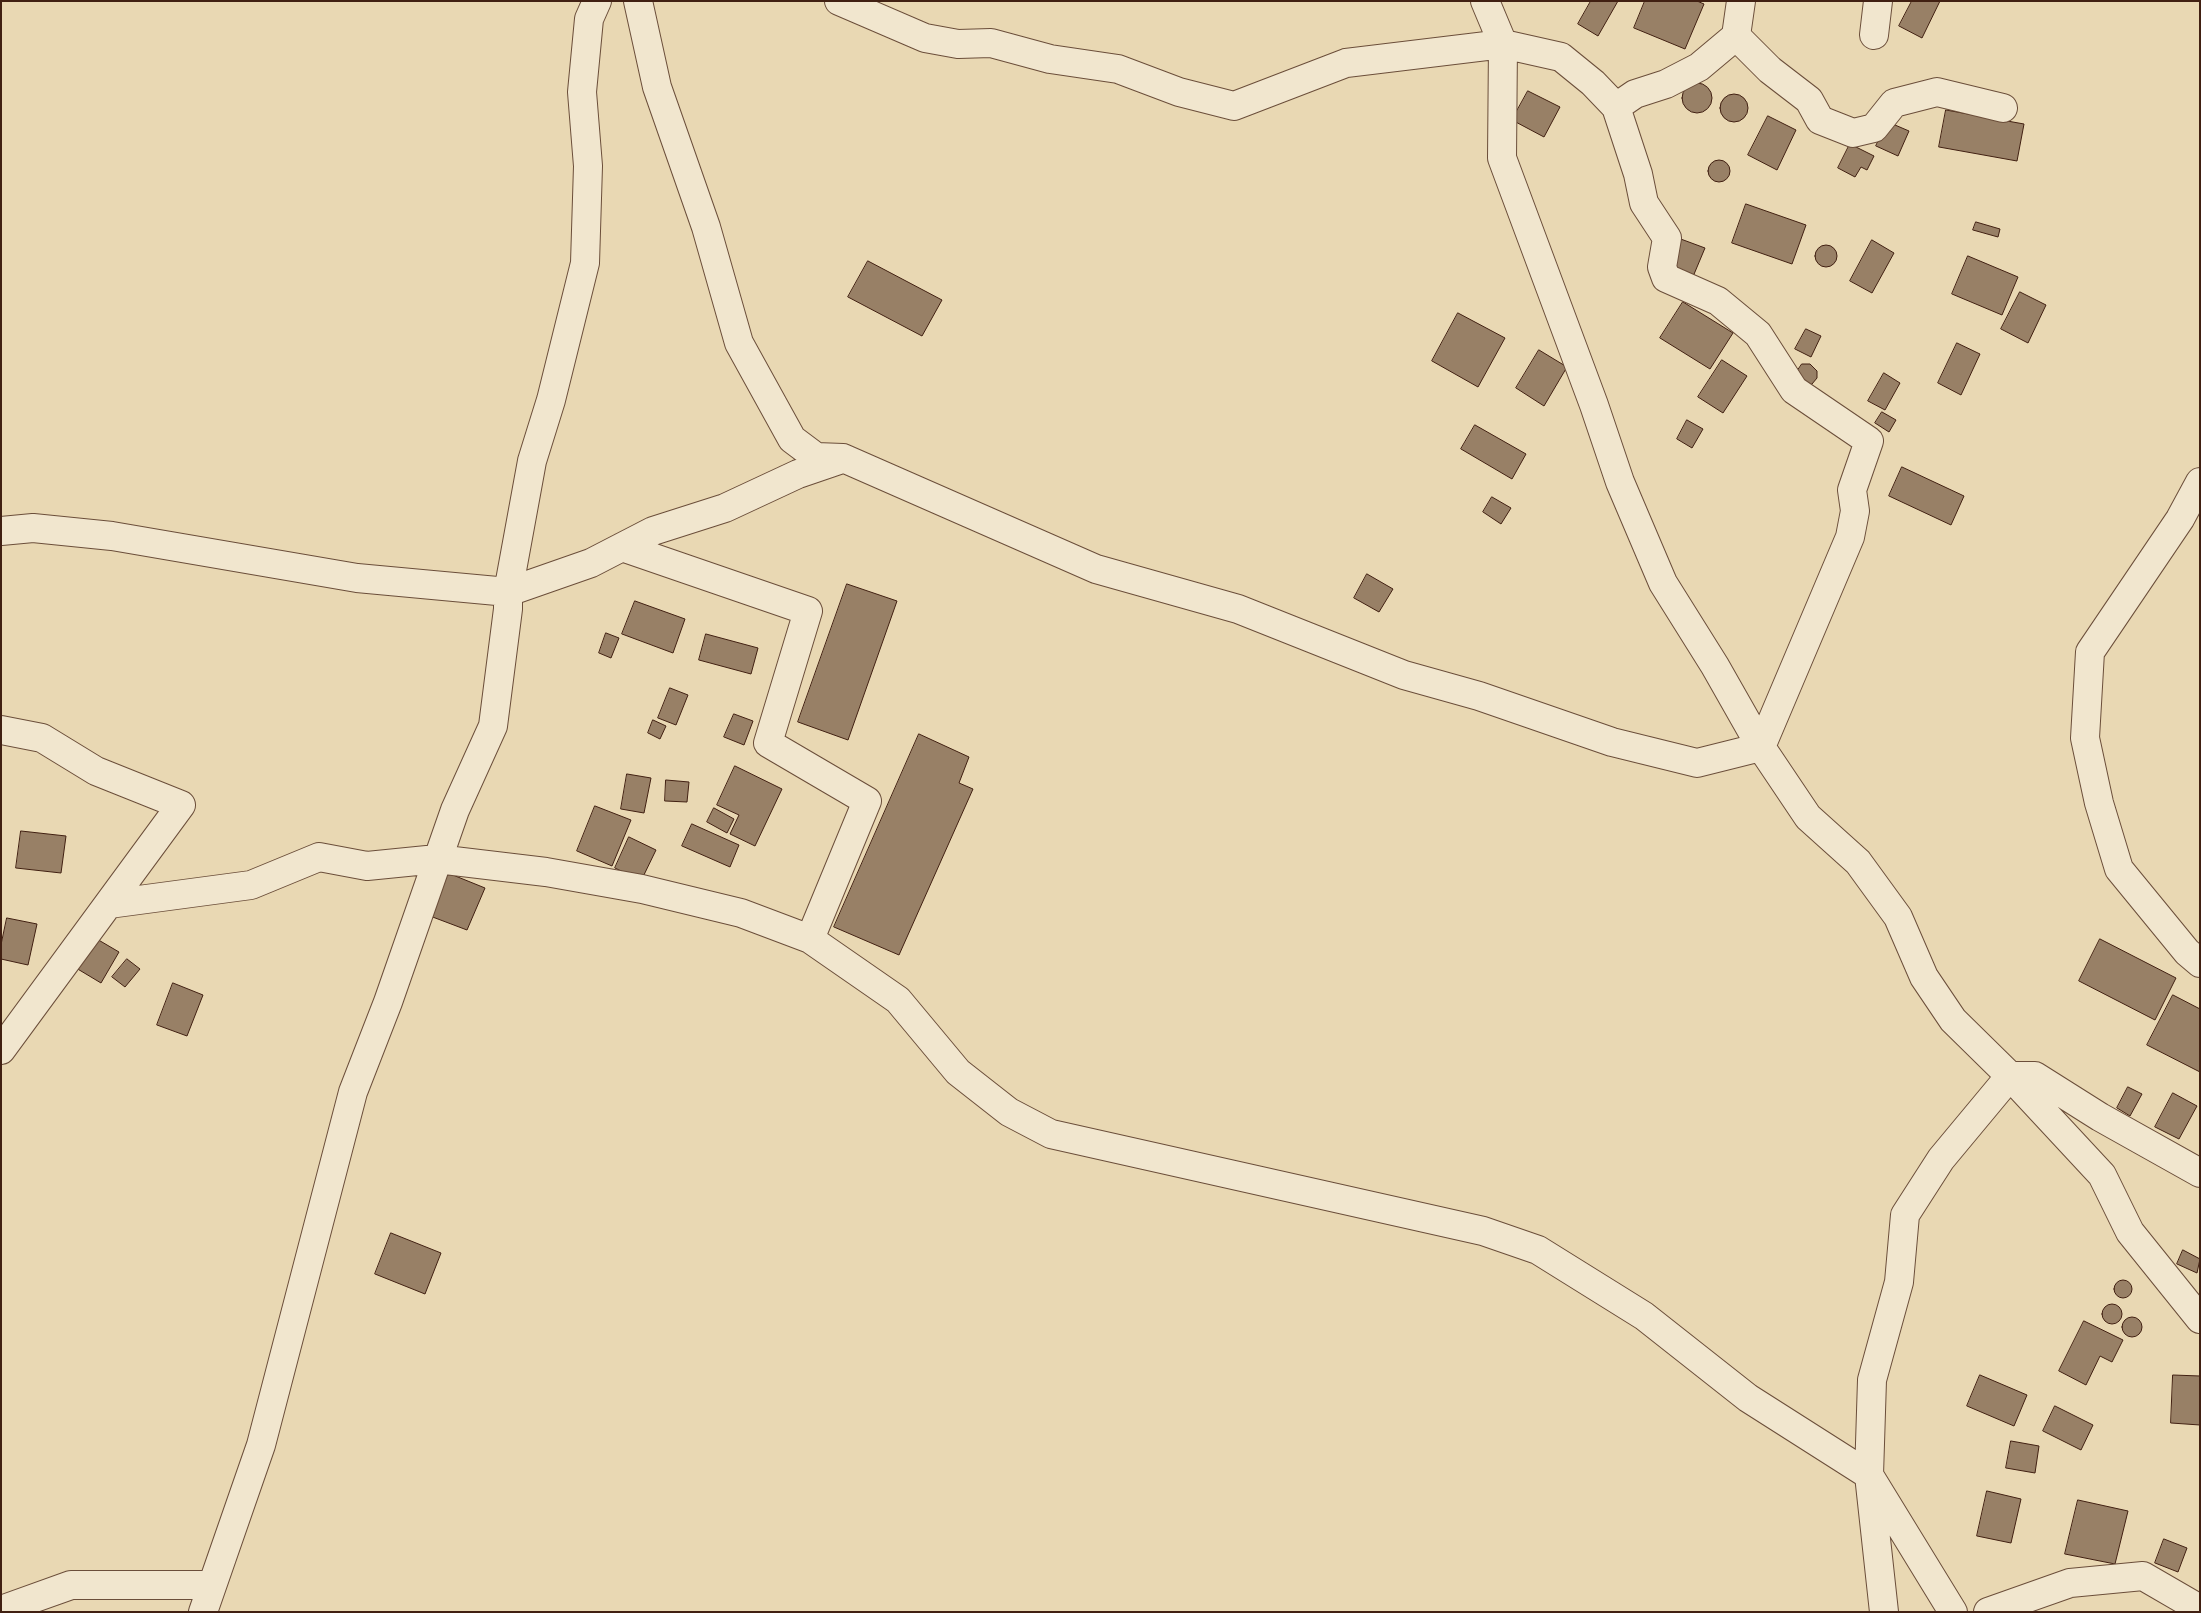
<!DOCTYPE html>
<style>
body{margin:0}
#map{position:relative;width:2201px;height:1613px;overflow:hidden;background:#e9d8b3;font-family:Alegreya,serif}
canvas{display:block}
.frame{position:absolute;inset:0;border:2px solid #412012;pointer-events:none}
</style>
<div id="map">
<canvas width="2201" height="1613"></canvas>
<div class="frame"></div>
</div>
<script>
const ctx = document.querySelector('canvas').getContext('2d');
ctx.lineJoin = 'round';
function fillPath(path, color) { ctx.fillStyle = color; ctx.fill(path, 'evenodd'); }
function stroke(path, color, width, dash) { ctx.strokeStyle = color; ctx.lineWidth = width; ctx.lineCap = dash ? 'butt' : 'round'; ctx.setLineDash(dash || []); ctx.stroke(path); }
const building = new Path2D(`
 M1591,1H1618L1598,36L1578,24Z
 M1645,1H1697L1704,4L1685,49L1634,28Z
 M1912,1H1940L1922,38L1899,26Z
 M1682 98a15 15 0 1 1 30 0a15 15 0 1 1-30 0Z
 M1528,91L1560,107L1544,137L1512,120Z
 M1720 108a14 14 0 1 1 28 0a14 14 0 1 1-28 0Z
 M1946,110L2024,124L2017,161L1939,147Z
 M1768,116L1796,130L1777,170L1748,155Z
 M1888,122L1909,131L1898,156L1876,146Z
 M1850,144L1874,156L1867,170L1861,167L1855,177L1838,168Z
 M1708 171a11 11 0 1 1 22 0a11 11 0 1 1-22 0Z
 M1746,204L1806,225L1792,264L1732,243Z
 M1976,222L2000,229L1998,237L1973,230Z
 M1678,238L1705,248L1692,279L1666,269Z
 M1872,240L1894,253L1872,293L1850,281Z
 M1815 256a11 11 0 1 1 22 0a11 11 0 1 1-22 0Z
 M1968,256L2018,277L2002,315L1952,294Z
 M868,261L942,300L922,336L848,297Z
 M2020,292L2046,305L2028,343L2001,329Z
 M1683,302L1733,333L1710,369L1660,338Z
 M1458,313L1505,338L1478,387L1432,361Z
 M1806,329L1821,336L1811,357L1795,349Z
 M1957,343L1980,354L1961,395L1938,383Z
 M1539,350L1567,367L1544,406L1516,388Z
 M1722,360L1747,376L1723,413L1698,397Z
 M1802,364H1810L1817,371V378L1812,384L1809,386L1796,373Z
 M1884,373L1900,383L1885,410L1868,401Z
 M1882,412L1896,420L1889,432L1875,423Z
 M1687,420L1703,429L1692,448L1677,439Z
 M1475,425L1526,454L1512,479L1461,449Z
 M1902,467L1964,496L1951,525L1889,496Z
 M1492,497L1511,508L1501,524L1483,512Z
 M1367,574L1393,589L1379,612L1354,598Z
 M847,584L897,601L848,740L798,722Z
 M635,601L685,619L673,653L622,634Z
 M606,633L619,638L611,658L599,653Z
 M706,634L758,648L751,674L699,660Z
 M670,688L688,695L676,725L658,718Z
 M734,714L753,721L744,745L724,737Z
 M653,720L666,726L660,739L648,733Z
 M919,734L969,757L959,783L973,789L899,955L834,927Z
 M735,766L782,789L755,846L730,834L739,815L717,805Z
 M627,774L651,778L644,813L621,809Z
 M666,780L689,782L687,802L665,801Z
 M595,806L631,820L612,866L577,851Z
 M714,808L734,819L727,833L707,822Z
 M692,824L739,845L730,867L682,846Z
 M21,831L66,836L61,873L16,868Z
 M629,837L656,850L641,881L615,868Z
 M448,873L485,888L467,930L430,916Z
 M7,918L37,924L28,965L1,959V945Z
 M90,935L119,952L101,983L71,965Z
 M2100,939L2176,978L2155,1020L2079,981Z
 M127,959L140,969L125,987L112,977Z
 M173,983L203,995L187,1036L157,1025Z
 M2173,995L2200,1009V1072L2147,1045Z
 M2128,1087L2142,1094L2130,1116L2117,1108Z
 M2173,1093L2197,1106L2179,1139L2155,1127Z
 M391,1233L441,1253L425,1294L375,1274Z
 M2183,1250L2200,1259L2197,1273L2177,1264Z
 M2114 1289a9 9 0 1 1 18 0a9 9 0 1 1-18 0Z
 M2102 1314a10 10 0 1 1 20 0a10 10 0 1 1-20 0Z
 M2122 1327a10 10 0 1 1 20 0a10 10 0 1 1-20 0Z
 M2084,1321L2123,1340L2112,1362L2100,1356L2086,1385L2059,1371Z
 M1980,1375L2027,1395L2014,1426L1967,1406Z
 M2173,1375L2200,1376V1425L2171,1423Z
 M2055,1406L2093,1425L2081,1450L2043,1431Z
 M2011,1441L2039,1446L2035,1473L2006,1468Z
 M1987,1491L2021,1499L2011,1543L1977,1536Z
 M2078,1500L2128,1511L2115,1564L2065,1554Z
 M2164,1539L2187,1548L2178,1572L2155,1563Z`);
fillPath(building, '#988066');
stroke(building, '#412012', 1);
const minor = new Path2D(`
 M638,1L657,87L706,227L739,343L792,439L816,457L843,458L1096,569L1238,609L1404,675L1479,696L1612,742L1697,763L1761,747L1850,537L1855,511L1852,490L1869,441L1794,390L1758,334L1718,301L1666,278L1662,267L1667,238L1644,203L1638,174L1616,107L1593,83L1561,57L1503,44L1346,63L1234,106L1179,92L1118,69L1050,59L991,43L958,44L925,38L839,1
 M1485,1L1503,44L1502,158L1594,405L1620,482L1663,583L1715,666L1761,747L1808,817L1858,862L1898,917L1924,977L1953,1020L2010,1076L2102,1175L2130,1232L2200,1319
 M1874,35L1878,1
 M1736,36L1770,70L1809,100L1820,120L1853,133L1874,128L1894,103L1937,92L2003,108
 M1616,107L1635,94L1666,84L1699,67L1736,36L1741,1
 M2200,482L2180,519L2090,652L2085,738L2099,803L2119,869L2187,952L2200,963
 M1,531L33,528L112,536L357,578L508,592L591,563L653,531L725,508L798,474L839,460
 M622,547L808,611L768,743L867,801L810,939
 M1,730L42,738L96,771L181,805L1,1050
 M109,904L251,885L319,857L367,866L437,859L546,872L642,889L741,913L810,939L898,1000L958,1072L1009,1112L1051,1134L1483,1231L1538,1250L1644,1316L1748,1398L1869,1475L1953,1612
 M1,1610L71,1585H212
 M203,1612L261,1445L353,1092L388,1002L455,810L493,726L508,609V592L532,461L551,400L585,263L588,166L582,92L589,19L597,1
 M1884,1612L1869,1475L1872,1380L1899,1282L1905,1215L1941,1159L2010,1076H2035L2100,1117L2200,1173
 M1988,1612L2070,1583L2143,1576L2200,1609`);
stroke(minor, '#6b4e3a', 30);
stroke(minor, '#f1e6ce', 28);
</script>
